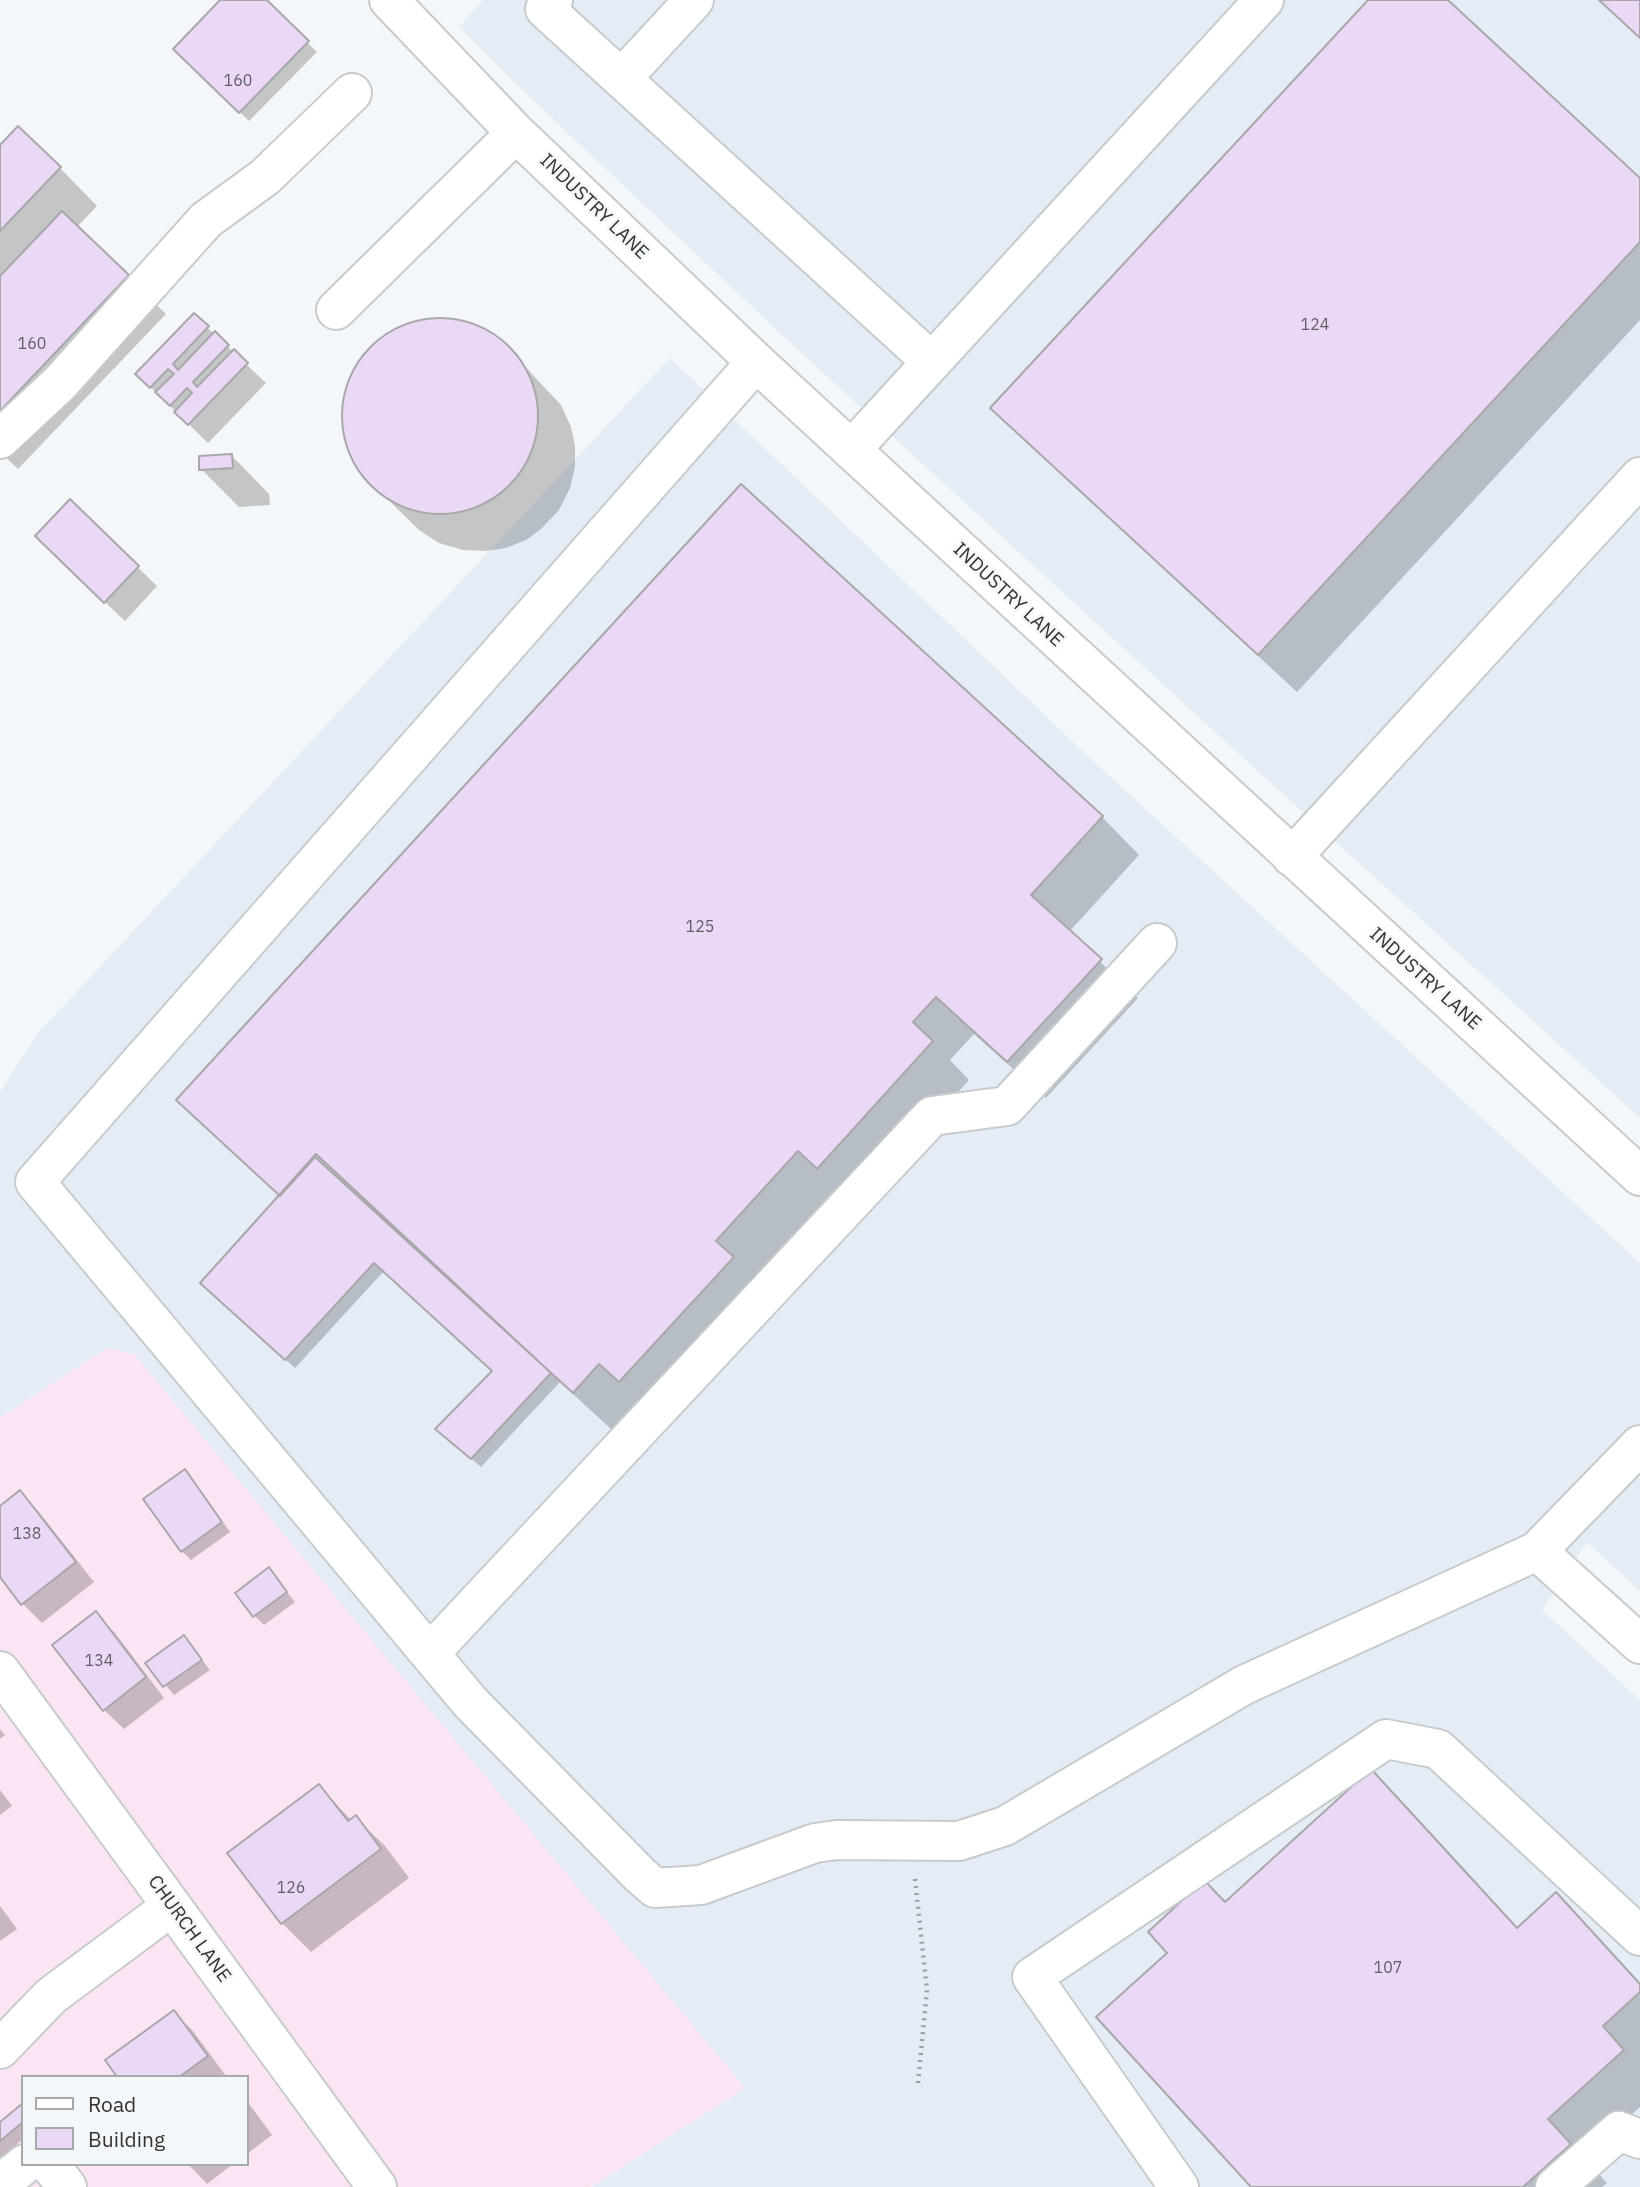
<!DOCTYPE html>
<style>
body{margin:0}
#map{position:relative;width:1640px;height:2187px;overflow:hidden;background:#f4f7f9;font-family:"IBM Plex Sans",sans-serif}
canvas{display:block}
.legend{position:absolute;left:21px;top:2075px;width:228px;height:91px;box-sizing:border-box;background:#f4f7f9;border:2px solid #a7a9ab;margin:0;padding:9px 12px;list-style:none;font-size:21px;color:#333435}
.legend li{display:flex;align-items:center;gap:14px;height:35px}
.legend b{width:35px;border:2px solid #a7a9ab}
</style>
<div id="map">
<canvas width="1640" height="2187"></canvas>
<ul class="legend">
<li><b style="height:9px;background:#fff"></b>Road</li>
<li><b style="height:19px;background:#ebd8f6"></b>Building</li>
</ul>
</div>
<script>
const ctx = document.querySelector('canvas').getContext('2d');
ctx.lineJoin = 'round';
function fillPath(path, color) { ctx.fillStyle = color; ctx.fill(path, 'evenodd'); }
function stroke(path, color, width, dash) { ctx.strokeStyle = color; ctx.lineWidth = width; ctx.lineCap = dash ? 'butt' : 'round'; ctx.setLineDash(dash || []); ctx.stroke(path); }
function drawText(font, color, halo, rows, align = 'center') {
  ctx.font = font + ' "IBM Plex Sans",sans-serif'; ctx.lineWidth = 5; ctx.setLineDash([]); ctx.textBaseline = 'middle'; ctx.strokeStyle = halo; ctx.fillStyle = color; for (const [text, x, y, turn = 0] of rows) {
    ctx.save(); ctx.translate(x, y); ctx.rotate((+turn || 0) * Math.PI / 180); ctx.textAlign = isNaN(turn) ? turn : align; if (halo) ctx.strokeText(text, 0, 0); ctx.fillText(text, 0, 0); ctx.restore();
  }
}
fillPath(new Path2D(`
 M483,0H1640V1118L1240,755L783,336L540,107L459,27Z
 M670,358L1091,759L1640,1263V1591L1587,1542L1542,1610L1640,1700V2187H591L745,2088L107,1348L0,1418V1092L37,1034Z`), '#e4edf5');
fillPath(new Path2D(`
 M107,1348L134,1354L745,2088L591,2187H0V1418ZM23,2077H247V2164H23Z`), '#fbe5f4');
fillPath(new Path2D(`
 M223,0H264L317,52L249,121L176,49Z
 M1370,0H1445L1640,180V320L1297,692L1030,445Z
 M0,148L60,168L97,206L77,227L166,314L18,469L0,452Z
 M194,315L266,383L208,443L137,374Z
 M431,320L455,321L479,328L502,342L561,405L571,427L575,446V467L570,488L559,510L541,529L526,540L506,548L486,551L463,550L439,543L419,530L365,477L348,443L344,423L348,389L361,361L386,336L406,326Z
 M232,456L269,494L270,505L239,507L201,469Z
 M70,502L157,586L125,621L56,556Z
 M1102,817L1139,855L1069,932L1138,998L1046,1098L974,1034L950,1060L969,1080L856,1205L837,1187L753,1279L770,1296L658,1419L638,1400L611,1429L560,1382L481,1467L447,1438L494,1372L384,1271L295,1368L211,1292L281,1197L178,1100Z
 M185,1472L194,1481L230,1532L191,1560L182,1551Z
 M20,1492L39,1512L94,1582L42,1623L23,1604L0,1574V1508Z
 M269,1570L295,1602L264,1625L255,1616Z
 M95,1613L115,1633L164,1698L124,1729L104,1710Z
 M184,1637L210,1670L174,1695L147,1663Z
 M0,1729L5,1735L0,1739Z
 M1371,1771L1409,1809L1519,1929L1556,1895L1640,1983V2107L1584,2158L1607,2183L1602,2187H1254L1226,1904Z
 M319,1786L352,1821L356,1818L385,1846L409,1878L311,1952L282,1923Z
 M0,1790L12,1806L0,1815Z
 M0,1906L17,1929L0,1941Z
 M173,2012L193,2031L226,2076L119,2077Z
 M247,2101L272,2135L247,2154Z
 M23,2106V2139L0,2158V2124Z
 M188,2164H233L207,2184Z`), '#0003');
const building = new Path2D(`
 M220,0H267L309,41L239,113L173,49Z
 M1368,0H1448L1640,178V242L1258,655L990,408Z
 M1599,0H1640V38Z
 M18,126L61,167L0,231V145Z
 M62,211L129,275L0,411V276Z
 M194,313L209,326L173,364L178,370L215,331L229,345L193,382L197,387L234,349L248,363L188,425L174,412L192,393L187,388L170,406L155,392L174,374L168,369L150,388L135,374Z
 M342 416a98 98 0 1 1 196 0a98 98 0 1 1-196 0Z
 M232,454L233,468L199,470V456Z
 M741,484L1103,816L1031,895L1102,959L1007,1062L936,997L913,1022L933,1041L817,1169L798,1151L716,1241L734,1257L619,1382L599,1364L573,1393L315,1157L280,1196L176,1100Z
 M70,499L139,566L104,603L35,536Z
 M316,1154L551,1373L471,1459L435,1429L492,1371L374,1263L285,1360L200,1283Z
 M185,1469L222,1522L181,1552L143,1499Z
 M20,1490L76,1562L21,1605L0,1577V1506Z
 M269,1567L287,1592L253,1617L235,1593Z
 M96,1611L146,1677L103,1711L52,1645Z
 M184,1635L202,1660L163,1687L145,1663Z
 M1371,1769L1517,1928L1556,1892L1640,1984V1992L1603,2026L1624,2050L1548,2119L1571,2144L1523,2187H1251L1096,2017L1167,1953L1148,1932L1204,1880L1225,1902Z
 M319,1784L348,1821L356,1815L381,1849L281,1924L227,1853Z
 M174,2010L208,2056L179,2077H117L105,2060Z
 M23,2103V2122L0,2141V2122Z`);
fillPath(building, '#ebd8f6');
stroke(building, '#a9a7aa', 2);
const minor = new Path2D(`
 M389,0L516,133L756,362L1640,1176
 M553,0L545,9L932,362
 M622,78L694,0
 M336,310L516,133
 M756,362L35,1182L470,1702L640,1875L655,1888L701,1885L815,1843L837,1840L959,1841L1005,1826L1244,1685L1537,1551L1640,1445
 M0,439L60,383L206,220L265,177L352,93
 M851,450L1264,0
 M1292,857L1640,477
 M1537,1551L1640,1644
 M430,1653L932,1116L1007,1106L1157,943
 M0,1671L377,2187
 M0,2049L51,1996L172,1906
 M49,2164L67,2187
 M0,2184L25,2164
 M1179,2187L1032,1977L1386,1739L1438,1749L1640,1936
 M1555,2187L1619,2131L1640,2139`);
stroke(minor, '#c8cbcd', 42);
stroke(new Path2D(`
 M915,1879L927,1990L918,2083`), '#9c9e9f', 4.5, [2, 5]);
stroke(minor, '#fff', 38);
drawText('16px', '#615d65', null, [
 ["160",238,81],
 ["124",1315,325],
 ["160",32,344],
 ["125",700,927],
 ["138",27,1534],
 ["134",99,1661],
 ["126",291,1888],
 ["107",1388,1968]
]);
drawText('19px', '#333435', '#f4f7f9', [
 ["INDUSTRY LANE",594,207,44],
 ["INDUSTRY LANE",1008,595,43],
 ["INDUSTRY LANE",1425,979,42],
 ["CHURCH LANE",189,1929,54]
]);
</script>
